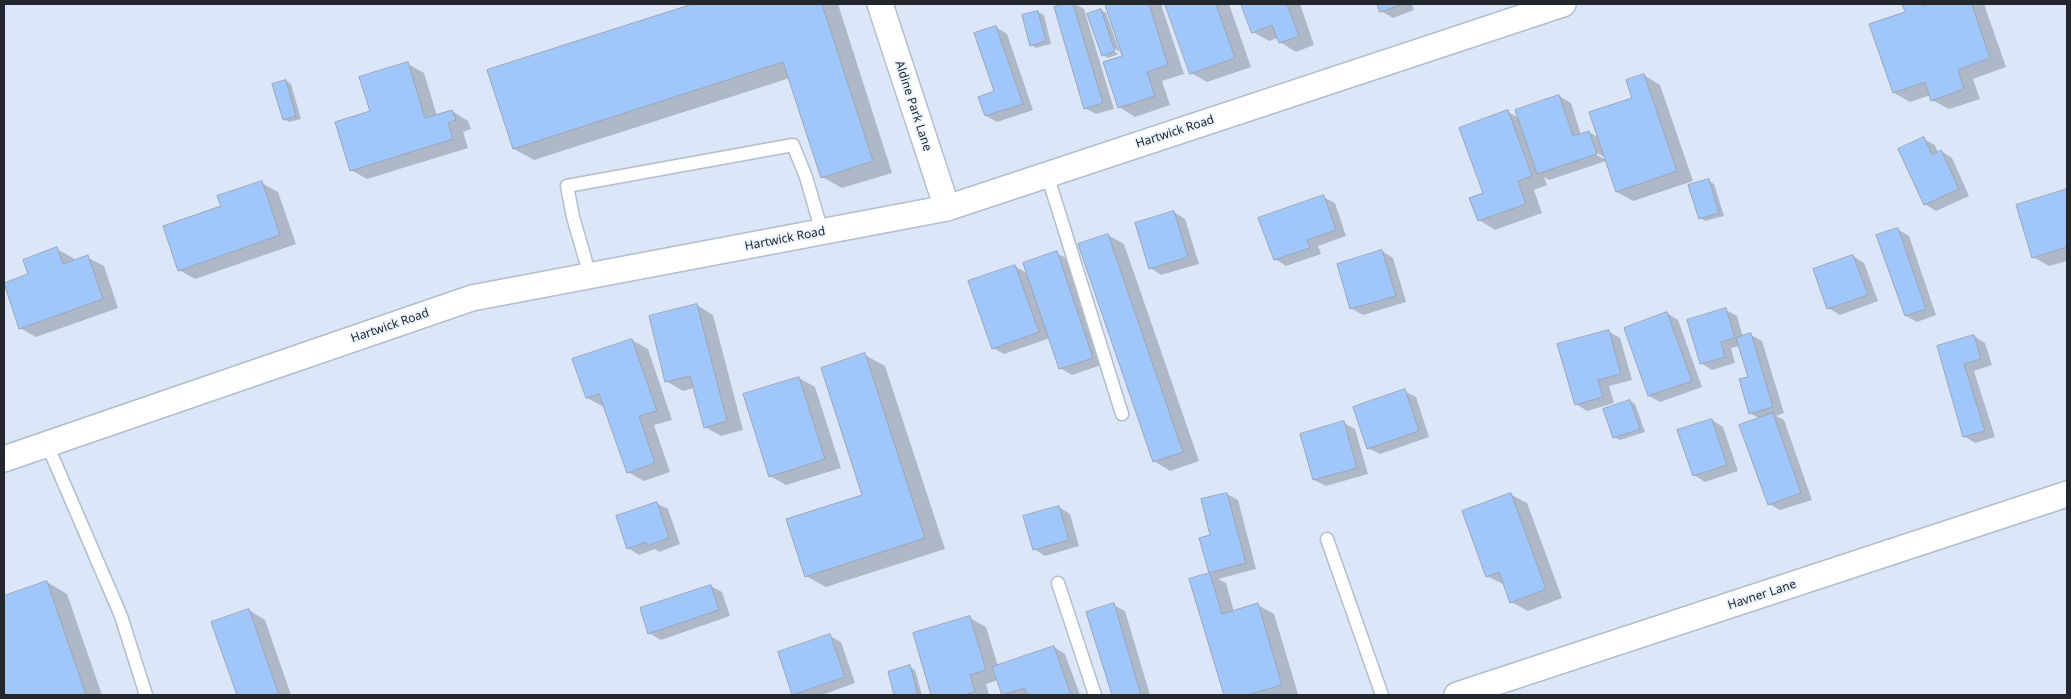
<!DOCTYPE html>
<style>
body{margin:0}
#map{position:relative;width:2071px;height:699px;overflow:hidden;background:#dbe7f9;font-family:"Noto Sans",sans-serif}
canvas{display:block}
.frame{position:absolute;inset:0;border:5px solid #22272d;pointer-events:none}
</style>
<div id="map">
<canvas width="2071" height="699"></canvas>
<div class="frame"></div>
</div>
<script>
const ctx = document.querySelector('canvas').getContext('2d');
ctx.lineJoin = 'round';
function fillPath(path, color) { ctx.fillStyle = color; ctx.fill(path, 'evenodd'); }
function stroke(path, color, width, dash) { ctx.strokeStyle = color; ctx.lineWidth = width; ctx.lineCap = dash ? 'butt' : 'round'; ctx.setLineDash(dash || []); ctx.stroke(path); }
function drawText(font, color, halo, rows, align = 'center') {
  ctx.font = font + ' "Noto Sans",sans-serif'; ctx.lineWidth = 4; ctx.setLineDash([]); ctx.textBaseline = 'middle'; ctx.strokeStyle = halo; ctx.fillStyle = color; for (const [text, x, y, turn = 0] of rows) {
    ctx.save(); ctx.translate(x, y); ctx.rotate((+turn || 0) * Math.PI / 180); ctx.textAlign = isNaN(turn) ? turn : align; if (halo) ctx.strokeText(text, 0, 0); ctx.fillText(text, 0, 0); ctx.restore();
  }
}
fillPath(new Path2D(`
 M697,4H838L892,173L842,188L822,177L790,78L534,160L514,149L489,71Z
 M1068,4H1075L1084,9L1114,109L1096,114L1085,108L1055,8Z
 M1107,4H1161L1184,74L1162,81L1170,105L1135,117L1119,107L1124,57Z
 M1167,4H1229L1251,67L1207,82L1191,73Z
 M1243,4H1300L1314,45L1296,52L1280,42L1278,38L1269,41L1253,32Z
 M1379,4H1412L1414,10L1393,18L1381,11Z
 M1904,4H1984L2006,67L1973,79L1980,99L1949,109L1932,100L1931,95L1910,102L1894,93L1871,25L1907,12Z
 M1101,10L1106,13L1120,52L1111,46L1109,49L1119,54L1108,58L1103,55Z
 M1038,12L1044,15L1051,44L1036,48L1031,45Z
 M996,27L1007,34L1033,110L997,122L986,116L996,92Z
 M408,64L424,73L437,116L452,111L468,121L471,129L463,132L468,148L367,179L351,170L371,112Z
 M1644,75L1660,85L1693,181L1633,201L1617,192L1606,161L1549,180L1544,177L1547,185L1534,190L1542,213L1495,230L1479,220L1508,112L1519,118L1559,96L1571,103L1581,135L1589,132L1599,138L1633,99ZM1592,150L1606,158V160L1591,152Z
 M286,81L291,84L301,119L289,122L284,119Z
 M1924,139L1935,145L1938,153L1941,151L1952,158L1969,196L1936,211L1925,204Z
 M1709,181L1714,184L1724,216L1705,221L1700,218Z
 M262,183L278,192L296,244L195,279L179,270Z
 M2067,191V261L2049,266L2033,257L2018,206Z
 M1323,197L1335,203L1346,236L1318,246L1321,254L1286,266L1275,259Z
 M1174,212L1185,219L1199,264L1161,275L1150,268Z
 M1897,229L1909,236L1936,315L1917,322L1906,316Z
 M1108,235L1124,244L1199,461L1170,471L1154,461Z
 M57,249L73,258L75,262L87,257L104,266L118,308L36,337L20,328L4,284L30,275Z
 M1382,251L1393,258L1406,302L1363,315L1352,309L1338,264Z
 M1056,253L1068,259L1104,364L1072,375L1060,368L1050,338L1004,354L993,348L1015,266L1028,274Z
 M1853,256L1864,263L1878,301L1840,315L1828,308Z
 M697,305L713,315L743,430L721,436L705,427L694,388L683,391L666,381Z
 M1726,310L1737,316L1743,337L1751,335L1762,341L1784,413L1776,416L1784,420L1812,500L1780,510L1769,504L1760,419L1750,413L1749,378L1740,346L1731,348L1735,363L1712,370L1701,363Z
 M1667,313L1678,320L1702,387L1660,402L1649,396L1626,328Z
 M1608,331L1620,338L1632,380L1609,386L1614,403L1587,411L1576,404Z
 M1974,336L1985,343L1992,365L1974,371L1995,437L1975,443L1964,436L1939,347Z
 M632,340L648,349L672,420L654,425L670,472L644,481L628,472L604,407L587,398Z
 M865,355L885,366L945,549L826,587L806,576L864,495Z
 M799,378L815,387L841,468L786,485L770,476Z
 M1404,391L1416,397L1429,437L1380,454L1368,448Z
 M1630,401L1635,404L1645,432L1620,440L1614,437Z
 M1712,420L1723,427L1738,471L1705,482L1694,475Z
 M1344,423L1355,429L1368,474L1326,486L1314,480Z
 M1227,494L1238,500L1256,569L1218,579L1226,583L1234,612L1258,605L1274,614L1298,694L1225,695L1190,580L1213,573L1210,572L1212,535Z
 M1510,494L1527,503L1562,598L1528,611L1511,602L1505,585L1487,576Z
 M656,503L668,509L680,544L659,552L655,549L639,555L628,548Z
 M1059,507L1070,514L1079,546L1045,556L1034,549Z
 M47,582L67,594L102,695H4V597Z
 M711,586L722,592L730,616L661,640L649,633Z
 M1114,605L1125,611L1150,695H1113L1088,613Z
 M249,610L265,620L291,695H238L213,623Z
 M970,618L986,627L998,666L1054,647L1065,654L1080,695H1004L998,680L986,684L989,695H932L914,634Z
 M830,636L841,642L855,683L822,695H794L779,653Z
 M910,667L915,670L922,695H896L890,672Z`), '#0003');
const building = new Path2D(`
 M693,4H822L873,161L821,178L783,62L513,149L487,70Z
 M1064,4H1073L1103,103L1084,109L1054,7Z
 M1105,4H1149L1168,65L1147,72L1155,96L1118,108L1103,62L1122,56Z
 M1165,4H1216L1235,58L1190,74Z
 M1241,4H1287L1299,36L1279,43L1272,25L1252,33Z
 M1377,4H1404L1380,12Z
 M1902,4H1923L1924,6L1929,4H1972L1990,58L1958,70L1964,89L1931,101L1925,82L1893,93L1869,24L1905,12Z
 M1101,9L1115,51L1102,56L1087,14Z
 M1038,11L1046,41L1030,46L1022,15Z
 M996,26L1023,104L985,116L978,97L994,91L974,33Z
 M408,62L425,118L452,110L456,120L448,123L453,139L350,171L335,122L370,111L359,77Z
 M1644,74L1677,171L1616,192L1589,112L1632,98L1626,80Z
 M286,80L296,116L283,120L272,84Z
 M1559,95L1573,136L1589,131L1597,154L1537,174L1515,110Z
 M1508,110L1532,176L1518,181L1526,204L1478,221L1469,198L1483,193L1459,128Z
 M1924,137L1932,155L1941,150L1959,189L1924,205L1898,149Z
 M1709,179L1719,213L1699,219L1688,185Z
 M262,181L280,235L178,271L163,226L221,206L217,196Z
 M2067,189V247L2032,258L2016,205Z
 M1324,195L1336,230L1307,240L1310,248L1274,260L1258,218Z
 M1174,211L1188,257L1149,269L1135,223Z
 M1898,228L1926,309L1905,316L1876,235Z
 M1108,234L1183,452L1153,462L1078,244Z
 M57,247L63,264L88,255L103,299L19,329L4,283L28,274L23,260Z
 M1382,250L1396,296L1350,309L1337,264Z
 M1057,251L1093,358L1059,369L1023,263Z
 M1853,255L1868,295L1827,309L1813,269Z
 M1015,265L1039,332L992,349L968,281Z
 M697,304L727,421L704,428L690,376L665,382L649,316Z
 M1726,308L1735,338L1721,342L1725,357L1700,364L1687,320Z
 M1667,312L1692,381L1648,396L1624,328Z
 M1609,330L1621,374L1598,380L1603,397L1575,405L1557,344Z
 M1751,333L1773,407L1749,414L1739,379L1748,377L1736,338Z
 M1974,335L1981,359L1964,364L1985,431L1963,437L1937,346Z
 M632,339L657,411L639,416L655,463L627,473L599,394L586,398L572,359Z
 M865,353L925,538L805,577L786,519L862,495L821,368Z
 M799,377L825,459L769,477L743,394Z
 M1405,389L1419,431L1367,449L1353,407Z
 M1630,400L1640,429L1613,438L1603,409Z
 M1773,413L1801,493L1768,505L1739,425Z
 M1712,419L1727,465L1693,476L1677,430Z
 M1344,421L1357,468L1313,480L1300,434Z
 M1227,493L1246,563L1209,573L1199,538L1210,535L1201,499Z
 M1511,493L1546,589L1510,603L1499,572L1486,577L1462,511Z
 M657,502L669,538L647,546L646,542L627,549L616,516Z
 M1059,506L1069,540L1033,550L1023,516Z
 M1210,573L1222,614L1258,603L1282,685L1247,695H1224L1189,579Z
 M47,581L86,695H4V596Z
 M711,585L719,610L648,634L640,608Z
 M1114,603L1141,695H1112L1086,612Z
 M249,609L279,695H237L211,622Z
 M970,616L986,670L970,675L975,692L964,695H931L913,633Z
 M830,634L845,677L792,695L778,652Z
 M1054,646L1071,695H1027L1025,688L1002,695L992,667Z
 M910,665L918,695H894L888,672Z`);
fillPath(building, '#a0c7fc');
stroke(building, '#99a5b5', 1);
const lane = new Path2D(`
 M1047,174L1122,414
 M590,276L573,217L567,186L793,145L806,177L822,232
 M47,444L121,616L146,695
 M1327,539L1382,695
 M1058,583L1095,695`);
const street = new Path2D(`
 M880,4L947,208
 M4,459L472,298L947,208L1563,4
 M1457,695L2067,494`);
stroke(lane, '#b1bece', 15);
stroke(street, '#b1bece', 28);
stroke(lane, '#fff', 12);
stroke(street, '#fff', 25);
drawText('12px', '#22272d', '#ecf4ff', [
 ["Aldine Park Lane",913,106,72],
 ["Hartwick Road",1175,132,-18],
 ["Hartwick Road",785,239,-11],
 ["Hartwick Road",390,326,-19],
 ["Havner Lane",1762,595,-18]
]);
</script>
